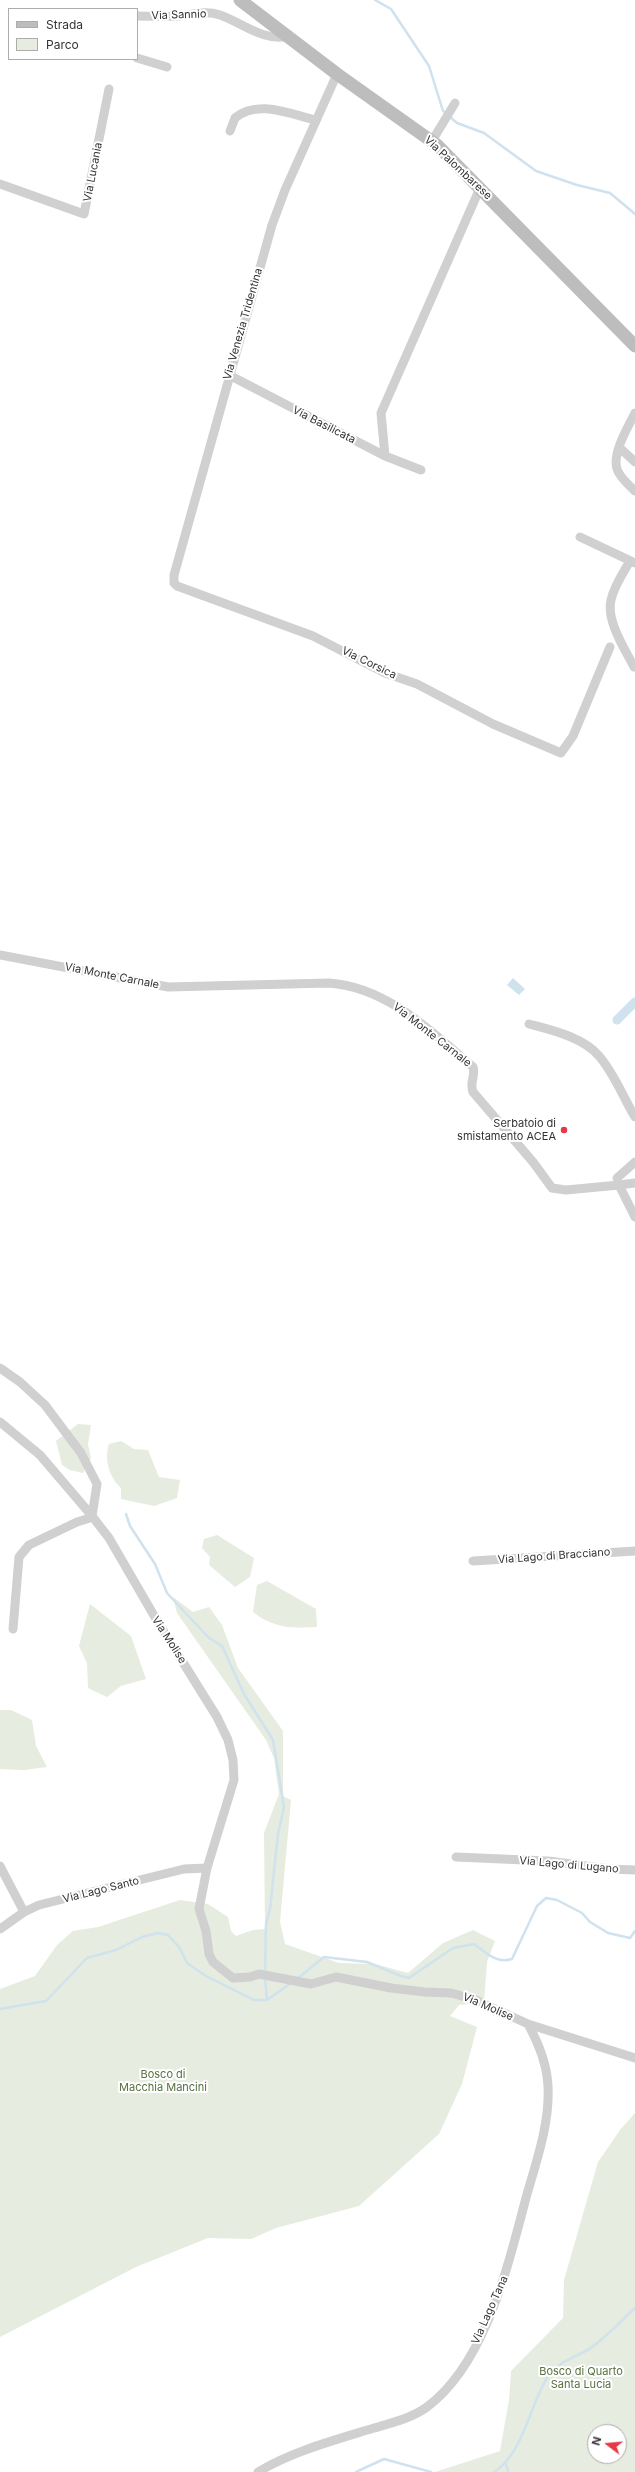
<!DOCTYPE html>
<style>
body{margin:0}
#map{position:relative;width:635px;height:2472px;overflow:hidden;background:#fff;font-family:Inter,sans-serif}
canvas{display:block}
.legend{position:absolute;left:8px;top:8px;width:130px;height:52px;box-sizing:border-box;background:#fff;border:1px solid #adadad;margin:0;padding:5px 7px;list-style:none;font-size:12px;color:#333}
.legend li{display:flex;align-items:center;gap:8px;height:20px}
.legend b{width:20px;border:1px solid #adadad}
.north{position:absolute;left:587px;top:2424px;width:40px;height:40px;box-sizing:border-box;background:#fff;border:1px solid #adadad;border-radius:50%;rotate:286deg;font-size:11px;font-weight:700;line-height:16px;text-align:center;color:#333}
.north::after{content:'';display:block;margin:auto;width:14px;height:18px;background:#e63946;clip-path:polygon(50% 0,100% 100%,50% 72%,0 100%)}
</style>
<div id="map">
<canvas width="635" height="2472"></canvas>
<ul class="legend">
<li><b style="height:5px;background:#bdbdbd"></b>Strada</li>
<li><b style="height:11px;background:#e6ecdf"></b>Parco</li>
</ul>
<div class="north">N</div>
</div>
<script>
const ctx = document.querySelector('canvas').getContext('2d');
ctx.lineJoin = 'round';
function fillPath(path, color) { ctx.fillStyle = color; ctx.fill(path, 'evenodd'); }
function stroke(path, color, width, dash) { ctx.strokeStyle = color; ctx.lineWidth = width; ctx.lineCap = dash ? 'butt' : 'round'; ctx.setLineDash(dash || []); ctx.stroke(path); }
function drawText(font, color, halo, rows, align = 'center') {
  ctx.font = font + ' Inter,sans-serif'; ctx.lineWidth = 4; ctx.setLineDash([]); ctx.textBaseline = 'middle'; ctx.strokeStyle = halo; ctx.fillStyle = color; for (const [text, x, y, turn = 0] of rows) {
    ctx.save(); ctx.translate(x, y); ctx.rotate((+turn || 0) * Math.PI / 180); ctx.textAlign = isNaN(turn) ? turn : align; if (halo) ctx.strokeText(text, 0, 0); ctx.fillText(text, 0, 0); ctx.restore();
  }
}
fillPath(new Path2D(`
 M78,1424L91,1425L88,1444L91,1458L83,1473L70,1470L62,1465L56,1441Z
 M121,1441L134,1449L148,1450L159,1477L180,1480L177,1498L154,1506L121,1499V1488C109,1477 104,1459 109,1444Z
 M217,1535L254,1558L250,1577L235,1587L209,1565L210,1557L202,1548L204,1539Z
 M267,1581L316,1609L317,1627C291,1628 275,1629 253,1612L257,1585Z
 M173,1597L193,1612L209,1607L222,1625L238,1668L283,1731V1796L291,1800L280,1922L285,1944L339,1963L375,1964L408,1973L443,1943L473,1930L495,1941L487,1962L484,2002L459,2005L450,2016L477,2027L462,2084L439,2134L359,2206L276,2228L251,2239L208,2238L136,2267L0,2337V1989L35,1976L57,1945L73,1931L98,1927L180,1900L208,1904L228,1917L231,1931L236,1936L253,1930L265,1929L264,1833L279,1794L274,1758L266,1740L177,1613Z
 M90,1604L131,1636L146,1679L121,1686L107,1697L88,1688L87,1663L79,1646Z
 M0,1710H11L32,1720L36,1746L47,1767L24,1770L0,1769Z
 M635,2113V2472H435L500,2451L509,2400L511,2371L563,2318L564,2280L598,2162L620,2130ZM595,2432H619V2456H595Z`), '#e6ecdf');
fillPath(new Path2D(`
 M513,978L525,989L519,995L507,985Z`), '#cfe2ee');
stroke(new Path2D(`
 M375,0L391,9L429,66L443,111L446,113
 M450,117L457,123L484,133L536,171L577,185L610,193L635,214
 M126,1514L130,1526L155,1564L167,1593L209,1638L222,1646L244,1694L273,1740L284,1807L278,1834L270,1909L266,1924L265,1972
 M265,1977L267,2000
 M297,1979L324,1957L367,1962L401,1976L409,1978L453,1948L474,1944C487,1953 496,1964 512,1959L537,1906L546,1898L557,1900L582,1913L590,1922L608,1933L630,1938L635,1931
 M0,2009L46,2001L87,1958L116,1950L142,1937L158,1933L168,1935L179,1947L187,1963L206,1976L254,2000H267L291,1983
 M506,2463L508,2472
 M356,2472L384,2459L431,2472
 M494,2472C522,2456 530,2405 547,2378C558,2360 579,2357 592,2347C607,2336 621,2321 635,2308`), '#cfe2ee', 2.5);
stroke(new Path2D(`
 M617,1020L635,1002`), '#cfe2ee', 9);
stroke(new Path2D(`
 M137,16C150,16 164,17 177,16C192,15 205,10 220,15C243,23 263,42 289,36
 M137,58L167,67
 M337,74L285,190L272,225L174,575V583L177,586L313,636L385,673L417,684L493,724L561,753L573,736L610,647
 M230,131L235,118C257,99 290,114 315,120
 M432,141L455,103
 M0,184L84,214L109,89
 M229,375L385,456L421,470
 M635,413C628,427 612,453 617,469C620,478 629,485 635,491
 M620,448L635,462
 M385,456L381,413L480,188
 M580,537L635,563
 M630,561C623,573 614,586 611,600C606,621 625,649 634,667
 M0,955L168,987L329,983C387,987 432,1032 473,1067C476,1076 469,1082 473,1092L533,1162L552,1188L566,1190L619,1185L635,1217
 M529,1024C551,1030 583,1037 599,1056C614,1073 623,1097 635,1117
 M617,1178L635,1162
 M619,1185L635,1183
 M0,1368L20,1382L45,1405L81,1453L97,1484L92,1516L109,1538L156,1619L217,1717L228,1740L233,1760L234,1780L207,1868L199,1909L206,1931L209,1954L213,1962L233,1978L250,1977L259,1974L311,1984L336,1977L391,1988L425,1992L451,1993L476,2000L528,2024L635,2058
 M0,1422L40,1455L92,1516
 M473,1561L635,1551
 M13,1629L19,1557L29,1545L77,1522L93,1517
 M456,1857L548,1861L610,1869L635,1870
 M0,1866L24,1912
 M0,1929L24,1912L39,1905L184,1869L207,1868
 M258,2472C293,2451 335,2440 374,2428C391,2423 412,2418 427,2407C486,2363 508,2265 526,2198C536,2162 550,2124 548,2086C547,2064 539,2044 528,2024`), '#d0d0d0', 9);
stroke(new Path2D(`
 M240,0L337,74L437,145L635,346`), '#bdbdbd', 13);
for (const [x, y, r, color] of [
 [564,1130,4,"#e63946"]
]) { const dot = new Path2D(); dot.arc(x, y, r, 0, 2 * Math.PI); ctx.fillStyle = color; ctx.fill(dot); stroke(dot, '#fff', 1.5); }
drawText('11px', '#333', '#fff', [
 ["Via Sannio",179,15,-2],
 ["Via Palombarese",458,168,43],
 ["Via Lucania",93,172,-79],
 ["Via Venezia Tridentina",243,324,-74],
 ["Via Basilicata",324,425,27],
 ["Via Corsica",369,663,26],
 ["Via Monte Carnale",112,976,11],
 ["Via Monte Carnale",432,1035,38],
 ["Via Lago di Bracciano",554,1556,-4],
 ["Via Molise",169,1640,57],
 ["Via Lago di Lugano",569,1865,5],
 ["Via Lago Santo",101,1890,-14],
 ["Via Molise",488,2007,23],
 ["Via Lago Tana",490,2310,-66]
]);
drawText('11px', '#333', '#fff', [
 ["Serbatoio di",556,1124],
 ["smistamento ACEA",556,1137]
], 'right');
drawText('11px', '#56703f', '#fff', [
 ["Bosco di",163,2075],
 ["Macchia Mancini",163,2088],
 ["Bosco di Quarto",581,2372],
 ["Santa Lucia",581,2385]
]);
</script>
